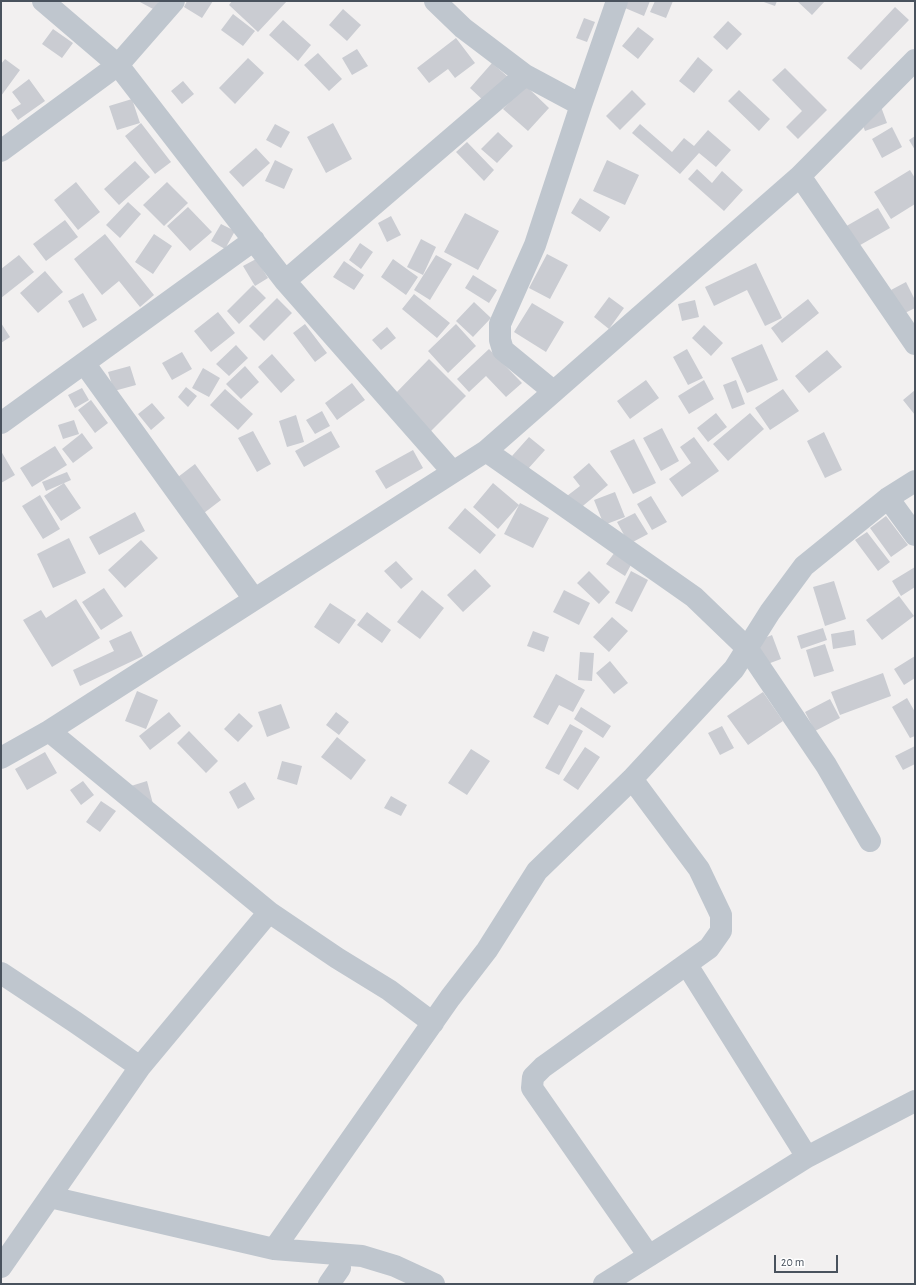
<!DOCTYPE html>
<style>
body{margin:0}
#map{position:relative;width:916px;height:1285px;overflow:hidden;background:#f2f0f0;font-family:"Alegreya Sans",sans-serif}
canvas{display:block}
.frame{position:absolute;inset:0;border:2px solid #49525d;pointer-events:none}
.scale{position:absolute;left:774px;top:1255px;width:64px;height:18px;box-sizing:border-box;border:2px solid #49525d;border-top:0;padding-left:5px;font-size:12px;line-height:14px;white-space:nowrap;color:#49525d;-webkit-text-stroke:3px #fff;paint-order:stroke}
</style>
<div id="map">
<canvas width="916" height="1285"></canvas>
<div class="frame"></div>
<div class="scale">20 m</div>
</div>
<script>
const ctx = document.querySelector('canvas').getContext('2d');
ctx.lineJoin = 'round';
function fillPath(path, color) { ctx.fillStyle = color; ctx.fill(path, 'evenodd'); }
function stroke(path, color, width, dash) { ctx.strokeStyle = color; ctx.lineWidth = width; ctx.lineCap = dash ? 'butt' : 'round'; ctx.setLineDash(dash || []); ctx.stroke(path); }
fillPath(new Path2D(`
 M138,1H159L155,10Z
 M187,1H213L202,18L184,7Z
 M232,1H287L258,32L229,5Z
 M627,1H650L644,16L625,8Z
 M655,1H673L666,18L650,12Z
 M761,1H777L775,6Z
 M797,1H825L812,15Z
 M895,7L909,20L861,70L847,58Z
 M343,9L361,25L347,41L329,25Z
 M233,14L255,31L243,46L221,30Z
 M584,18L595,22L587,42L576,38Z
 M283,20L311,45L298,61L269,35Z
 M728,21L742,34L727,50L713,37Z
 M638,27L654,39L638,59L622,46Z
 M53,29L73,43L62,58L42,44Z
 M456,38L475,63L455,78L448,69L429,83L417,68Z
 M357,49L368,66L352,75L342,58Z
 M318,53L342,79L329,91L304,65Z
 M698,57L713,70L694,93L679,81Z
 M248,58L264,73L235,104L219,88Z
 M5,59L20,70L1,96V64Z
 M492,63L508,77L485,102L470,88Z
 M785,68L827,110L798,139L786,127L802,111L772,80Z
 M29,79L45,101L18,120L11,110L21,104L12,92Z
 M183,81L194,94L182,104L171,91Z
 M525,85L549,108L528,131L503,109Z
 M632,90L646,104L620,130L606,116Z
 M739,90L770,119L759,131L728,101Z
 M132,99L140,123L117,130L109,106Z
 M880,104L887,123L865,131L858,112Z
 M141,123L171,162L155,174L125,136Z
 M333,123L352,159L326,173L307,137Z
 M275,124L290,132L281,148L266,140Z
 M640,124L672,152L684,138L694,146L708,130L731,150L716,167L699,153L680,174L632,133Z
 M892,127L902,147L882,158L872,139Z
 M498,132L513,146L497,163L481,149Z
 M915,136V150L909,140Z
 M467,142L494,170L484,181L456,152Z
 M256,148L270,163L243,187L229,172Z
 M275,160L293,169L284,189L265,181Z
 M607,160L639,175L625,205L593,191Z
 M135,161L150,177L119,205L104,189Z
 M697,169L712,183L722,171L743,190L724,211L688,179Z
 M910,170L915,178V204L891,219L874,192Z
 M76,182L100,212L78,230L54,200Z
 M167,182L188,203L164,226L143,205Z
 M580,198L610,217L600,232L571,213Z
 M128,202L141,214L120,238L106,225Z
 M188,207L212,232L190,251L167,226Z
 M878,208L890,228L855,248L843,228Z
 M465,213L499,231L478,270L444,252Z
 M391,216L401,235L387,242L378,223Z
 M65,220L78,237L46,261L33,244Z
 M221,224L235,231L225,249L211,241Z
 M105,234L154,295L140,307L119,281L102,295L74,259Z
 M154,234L172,246L153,274L135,262Z
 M421,239L436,247L423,275L407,267Z
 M360,243L373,252L361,269L349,260Z
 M547,254L568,265L550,299L529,288Z
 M19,255L34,272L1,298V269Z
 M436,255L452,264L430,300L414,290Z
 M256,259L268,278L255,286L243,266Z
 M393,259L418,277L406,295L381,277Z
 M344,261L364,275L354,290L333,277Z
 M756,263L782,318L765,326L747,290L714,306L705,287Z
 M45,271L63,292L38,313L20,293Z
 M473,275L497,290L489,303L465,288Z
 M906,282L915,300V308L903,314L891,290Z
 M253,285L266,298L239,324L227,311Z
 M83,293L97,320L83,328L68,301Z
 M414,294L450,323L437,338L402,309Z
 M609,297L624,308L609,329L594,317Z
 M277,298L292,313L264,341L249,326Z
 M808,299L819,313L782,343L771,328Z
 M695,300L699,317L682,321L678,304Z
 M474,302L491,318L473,337L456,321Z
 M532,303L564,322L546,352L514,332Z
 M218,312L235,333L211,352L194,331Z
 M1,323L10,337L1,343Z
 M305,324L327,353L315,362L293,333Z
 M456,324L476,346L448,373L428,351Z
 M704,325L723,343L711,356L692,338Z
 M387,327L396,338L381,350L372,340Z
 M762,344L778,380L747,393L731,358Z
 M236,345L248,358L229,376L216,364Z
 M489,349L522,383L506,397L486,376L469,392L457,379Z
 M687,349L703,378L688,385L673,357Z
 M827,350L842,367L809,393L795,376Z
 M182,352L192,369L172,380L162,363Z
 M272,354L295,380L281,393L258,367Z
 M429,359L466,396L430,432L393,396Z
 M130,366L136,385L114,391L108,372Z
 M245,366L259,382L241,399L226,384Z
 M203,368L220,378L209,397L192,388Z
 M646,380L659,398L630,419L617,401Z
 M704,380L714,399L689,414L678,396Z
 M736,380L745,404L732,409L723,385Z
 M352,383L365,400L337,420L325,403Z
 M186,387L197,396L188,407L178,397Z
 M82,388L89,400L75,408L68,395Z
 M225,389L253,414L238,430L210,405Z
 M783,389L799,411L770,430L755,408Z
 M915,390V415L903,400Z
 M91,400L108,423L95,433L78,410Z
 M152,403L165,418L151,430L138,414Z
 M322,411L330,426L315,434L306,420Z
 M716,413L727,427L708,442L697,428Z
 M750,413L764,429L728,461L713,444Z
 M296,415L304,442L287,447L279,421Z
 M74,420L79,434L63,439L58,425Z
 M662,428L679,461L661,471L643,438Z
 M253,431L271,464L257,472L238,438Z
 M331,431L340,447L304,467L295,451Z
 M824,432L842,470L825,478L807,441Z
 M82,433L93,448L73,463L62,449Z
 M529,437L545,450L527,470L512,456Z
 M694,437L719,471L682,497L669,479L691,463L680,447Z
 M634,439L656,483L633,494L610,451Z
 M55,446L67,465L32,487L20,468Z
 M413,450L423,468L386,489L375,471Z
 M1,451L15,475L1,483Z
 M589,463L608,485L578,510L567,496L580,486L573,477Z
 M195,464L221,500L204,513L178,477Z
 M67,472L71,480L46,491L42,482Z
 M64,483L81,508L61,521L44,496Z
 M493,483L519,505L498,529L473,507Z
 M615,492L625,517L604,525L594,500Z
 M40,495L60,529L43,539L22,506Z
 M651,496L667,522L652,530L637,504Z
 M520,503L549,518L533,548L504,534Z
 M465,508L496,535L480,554L448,528Z
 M135,512L145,531L99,555L89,537Z
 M635,513L648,534L629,544L617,522Z
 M886,516L908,545L891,557L870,528Z
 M867,532L890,562L878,571L855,540Z
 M69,538L86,573L53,588L37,554Z
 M141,540L158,558L125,588L108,570Z
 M615,552L632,563L625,576L606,564Z
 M396,561L413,579L401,589L384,571Z
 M915,567V587L901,596L892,581Z
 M475,569L491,586L463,612L447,595Z
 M589,571L610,592L599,604L577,583Z
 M631,571L648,580L632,612L615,603Z
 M834,581L846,619L825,626L813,587Z
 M104,588L123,616L101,630L82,602Z
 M422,590L444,608L420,639L397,622Z
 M564,590L590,603L579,625L553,612Z
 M899,596L914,616L882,640L866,620Z
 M76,599L100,638L52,667L23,620L41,610L46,618Z
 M330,603L356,620L339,644L314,627Z
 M367,612L391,630L382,643L357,625Z
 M612,617L628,631L609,652L593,637Z
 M823,628L827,640L801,649L797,636Z
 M854,630L856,645L833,649L831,634Z
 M131,631L143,656L80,686L73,670L114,651L109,641Z
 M533,631L549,637L544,652L527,646Z
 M772,635L781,659L765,665L755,642Z
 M825,644L834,671L814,677L806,650Z
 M580,652L594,653L592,681L578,680Z
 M915,656V678L904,685L894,669Z
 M610,661L628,683L614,694L596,673Z
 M883,673L891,696L840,715L831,692Z
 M556,674L585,690L573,712L559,705L548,725L533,717Z
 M137,691L158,700L146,729L125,721Z
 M763,692L783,721L748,745L727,716Z
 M907,698L915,712V736L910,738L892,707Z
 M830,699L840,718L815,731L805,712Z
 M281,704L290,728L267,737L258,712Z
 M581,707L611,726L603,738L574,719Z
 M169,712L181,726L150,750L139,736Z
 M336,712L349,722L339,735L326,725Z
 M239,713L253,726L238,742L224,729Z
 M570,724L583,731L559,775L545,768Z
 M722,726L734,748L720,755L708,733Z
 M189,731L218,761L206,773L177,743Z
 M337,737L366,760L351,780L321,757Z
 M915,746V764L903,770L895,756Z
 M585,747L600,757L578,790L563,780Z
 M471,749L490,761L467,795L448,783Z
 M45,752L57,773L27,790L15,769Z
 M282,761L302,766L297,785L277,779Z
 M83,781L94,795L81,805L70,790Z
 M147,781L153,804L131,786Z
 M245,782L255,799L238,809L229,792Z
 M391,796L407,805L401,816L384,808Z
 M101,801L116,811L100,832L86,822Z`), '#caccd2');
stroke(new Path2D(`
 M43,1L118,65L285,281L452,471
 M435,1L463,28L525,75L581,105
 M1,151L118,65L174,1
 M800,176L915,344
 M285,281L525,75
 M84,363L254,599
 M553,391L503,350L500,340V324L535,245L581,105L617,1
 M1,423L254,240
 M486,451L694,597L747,648L826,765L870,841
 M888,498L915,535
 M49,731L269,912L337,958L389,990L433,1023
 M1,758L49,731L486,451L800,176L915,60
 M632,779L699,869L721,915V931L709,948L543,1067L533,1077L532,1088L649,1256
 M687,965L807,1157
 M1,973L75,1022L140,1067
 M50,1197L274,1249L362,1256L395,1266L434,1284
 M274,1249L450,998L487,950L537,871L632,779L734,669L770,612L804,566L888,498L915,481
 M1,1267L140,1067L269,912
 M329,1284L340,1268
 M604,1284L807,1157L915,1101`), '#bfc6ce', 22);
</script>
